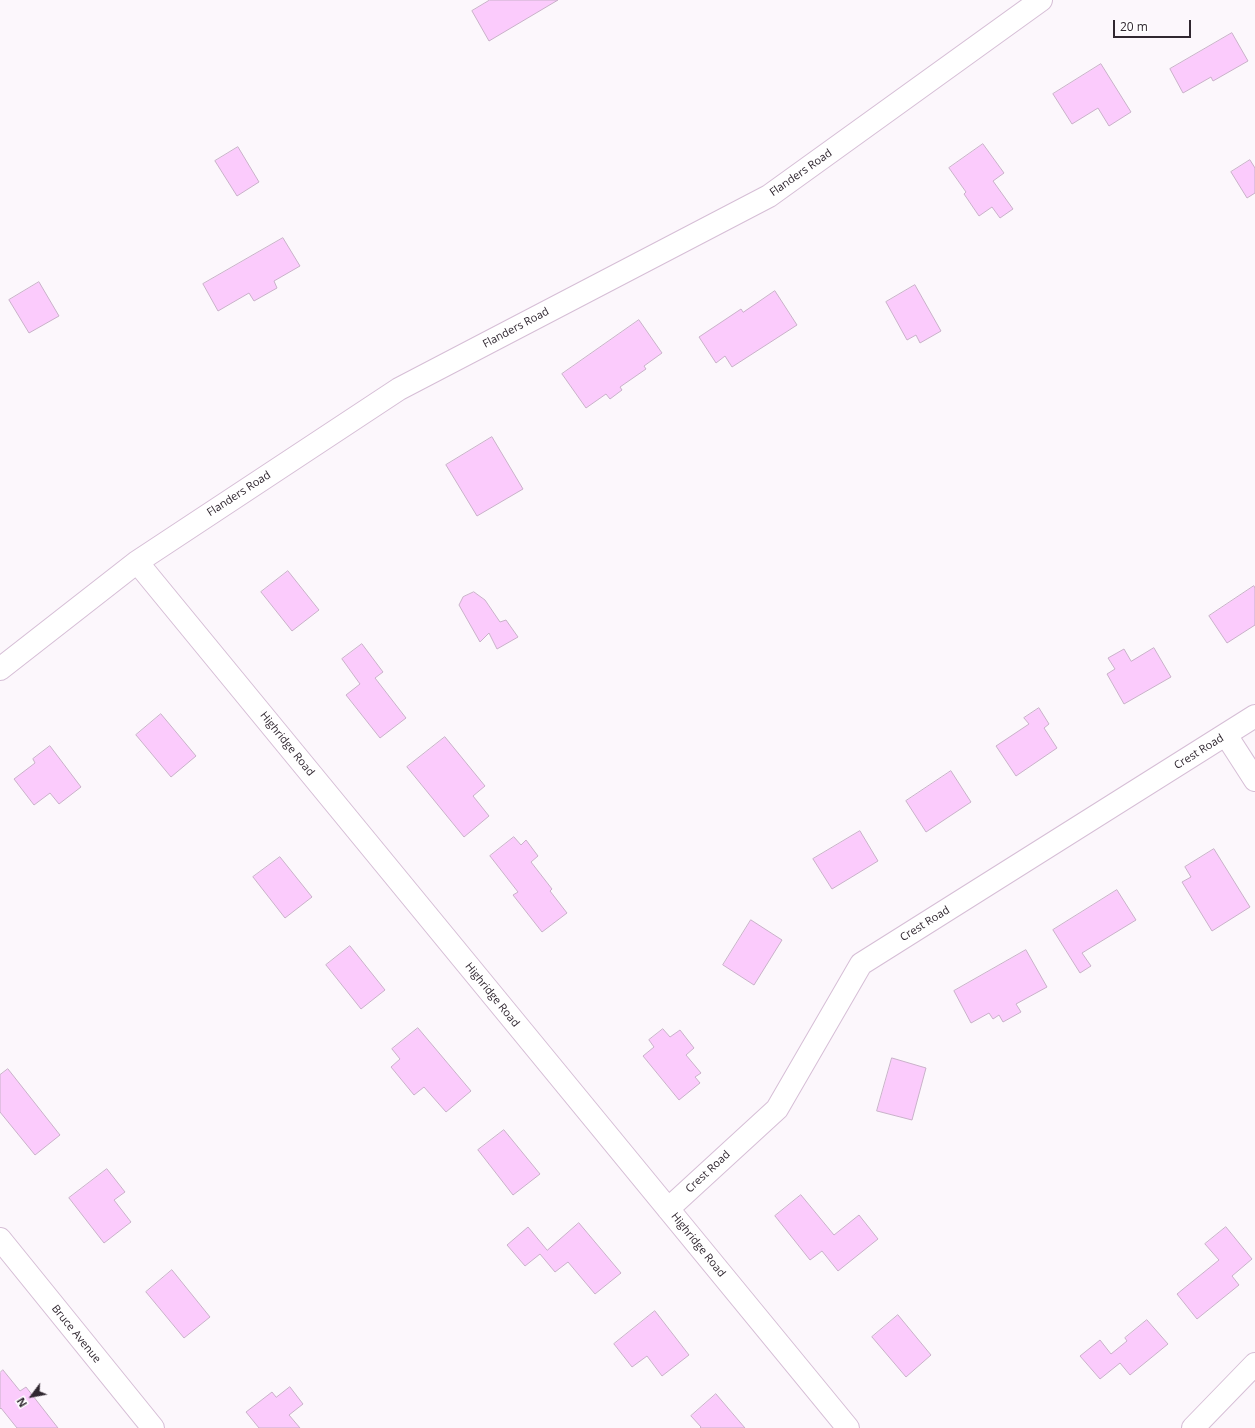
<!DOCTYPE html>
<style>
body{margin:0}
#map{position:relative;width:1255px;height:1428px;overflow:hidden;background:#fcf7fc;font-family:"Open Sans",sans-serif}
canvas{display:block}
.north{position:absolute;left:12px;top:1376px;width:40px;height:40px;-webkit-text-stroke:3px #fff;paint-order:stroke;rotate:238deg;font-size:11px;font-weight:700;line-height:16px;text-align:center;color:#302730}
.north::after{content:'';display:block;margin:auto;width:14px;height:18px;background:#302730;clip-path:polygon(50% 0,100% 100%,50% 72%,0 100%)}
.scale{position:absolute;left:1113px;top:20px;width:78px;height:18px;box-sizing:border-box;border:2px solid #302730;border-top:0;padding-left:5px;font-size:12px;line-height:14px;white-space:nowrap;color:#302730;-webkit-text-stroke:3px #fff;paint-order:stroke}
</style>
<div id="map">
<canvas width="1255" height="1428"></canvas>
<div class="north">N</div>
<div class="scale">20 m</div>
</div>
<script>
const ctx = document.querySelector('canvas').getContext('2d');
ctx.lineJoin = 'round';
function fillPath(path, color) { ctx.fillStyle = color; ctx.fill(path, 'evenodd'); }
function stroke(path, color, width, dash) { ctx.strokeStyle = color; ctx.lineWidth = width; ctx.lineCap = dash ? 'butt' : 'round'; ctx.setLineDash(dash || []); ctx.stroke(path); }
function drawText(font, color, halo, rows, align = 'center') {
  ctx.font = font + ' "Open Sans",sans-serif'; ctx.lineWidth = 3; ctx.setLineDash([]); ctx.textBaseline = 'middle'; ctx.strokeStyle = halo; ctx.fillStyle = color; for (const [text, x, y, turn = 0] of rows) {
    ctx.save(); ctx.translate(x, y); ctx.rotate((+turn || 0) * Math.PI / 180); ctx.textAlign = isNaN(turn) ? turn : align; if (halo) ctx.strokeText(text, 0, 0); ctx.fillText(text, 0, 0); ctx.restore();
  }
}
const building = new Path2D(`
 M490,0H558L489,41L472,11Z
 M1232,33L1248,61L1213,81L1211,77L1183,93L1170,69Z
 M1101,64L1131,112L1109,126L1098,108L1072,124L1053,94Z
 M983,144L1004,173L993,181L1013,209L1000,218L992,207L979,216L964,194L966,192L949,168Z
 M238,147L259,182L237,196L215,161Z
 M1250,160L1255,168V193L1247,198L1231,172Z
 M283,238L300,266L274,281L277,288L254,301L249,293L218,311L203,284Z
 M39,282L59,316L29,333L9,300Z
 M915,285L941,331L920,343L916,335L907,340L886,302Z
 M775,291L797,325L732,367L725,356L716,363L699,337L741,309L743,312Z
 M639,320L662,353L644,366L646,369L620,387L622,390L610,399L606,394L586,408L562,374Z
 M492,437L523,489L477,516L446,465Z
 M288,571L319,610L292,631L261,592Z
 M1254,586L1255,588V625L1227,643L1209,616Z
 M474,592L485,600L500,622L506,620L518,637L497,649L489,633L480,642L459,605L463,597Z
 M362,644L383,672L375,678L406,718L380,738L346,695L360,684L342,659Z
 M1154,648L1171,677L1124,704L1107,674L1115,669L1108,658L1124,649L1131,661Z
 M1039,708L1049,724L1044,728L1057,748L1016,776L996,746L1029,724L1024,718Z
 M161,714L196,756L171,777L136,735Z
 M445,737L485,786L473,796L489,816L464,837L407,767Z
 M50,746L81,787L59,804L50,793L34,805L14,779L35,763L33,759Z
 M951,771L971,802L926,832L906,801Z
 M860,831L878,861L832,889L813,859Z
 M514,837L521,845L526,840L538,856L531,862L552,889L550,891L567,913L542,932L513,895L518,892L490,856Z
 M1214,849L1250,907L1212,931L1182,882L1191,877L1185,867Z
 M280,857L312,897L285,918L253,877Z
 M1117,890L1136,920L1082,953L1091,966L1080,973L1053,930Z
 M751,920L782,940L754,985L723,965Z
 M350,946L385,990L361,1009L326,965Z
 M1026,950L1047,987L1016,1004L1021,1012L1003,1022L999,1015L993,1019L989,1013L971,1023L954,991Z
 M418,1028L471,1091L446,1112L424,1087L414,1095L391,1067L400,1059L392,1049Z
 M663,1029L670,1037L680,1030L694,1048L686,1055L701,1073L695,1077L700,1083L679,1100L643,1056L654,1047L649,1040Z
 M892,1058L926,1068L912,1120L877,1111Z
 M8,1069L60,1135L35,1155L0,1112V1075Z
 M504,1130L540,1174L513,1195L478,1150Z
 M107,1169L125,1192L114,1200L131,1222L104,1243L69,1198Z
 M801,1195L834,1235L859,1215L878,1239L838,1271L822,1251L810,1260L775,1216Z
 M579,1223L621,1273L595,1294L568,1262L555,1272L540,1254L525,1266L507,1245L528,1227L547,1250Z
 M1226,1227L1252,1259L1232,1276L1239,1285L1197,1319L1177,1294L1219,1260L1205,1244Z
 M172,1270L210,1317L184,1338L146,1292Z
 M655,1311L689,1355L662,1376L647,1356L632,1367L614,1344Z
 M898,1315L931,1355L906,1377L872,1337Z
 M1147,1320L1168,1344L1130,1375L1120,1363L1100,1379L1080,1356L1100,1340L1111,1354L1127,1341L1125,1338Z
 M3,1370L20,1391L26,1387L58,1428H17L1,1408L0,1409V1373Z
 M290,1387L303,1404L289,1415L300,1428H259L246,1412L272,1392L276,1397Z
 M716,1394L745,1428H700L701,1427L691,1416Z`);
fillPath(building, '#fbcbfc');
stroke(building, '#c9b1c9', 1);
const minor = new Path2D(`
 M137,562L848,1428
 M0,669L137,562L399,389L769,196L1041,0
 M1226,735L1255,780
 M668,1209L777,1109L861,964L1255,716
 M0,1239L153,1428
 M1193,1428L1255,1364`);
stroke(minor, '#d6bed6', 24);
stroke(minor, '#fff', 22);
drawText('11px', '#302730', '#fff', [
 ["Flanders Road",801,173,-35],
 ["Flanders Road",516,328,-28],
 ["Flanders Road",239,494,-33],
 ["Highridge Road",287,744,51],
 ["Crest Road",1199,752,-32],
 ["Crest Road",925,924,-32],
 ["Highridge Road",492,995,51],
 ["Crest Road",708,1172,-43],
 ["Highridge Road",698,1245,51],
 ["Bruce Avenue",76,1334,51]
]);
</script>
